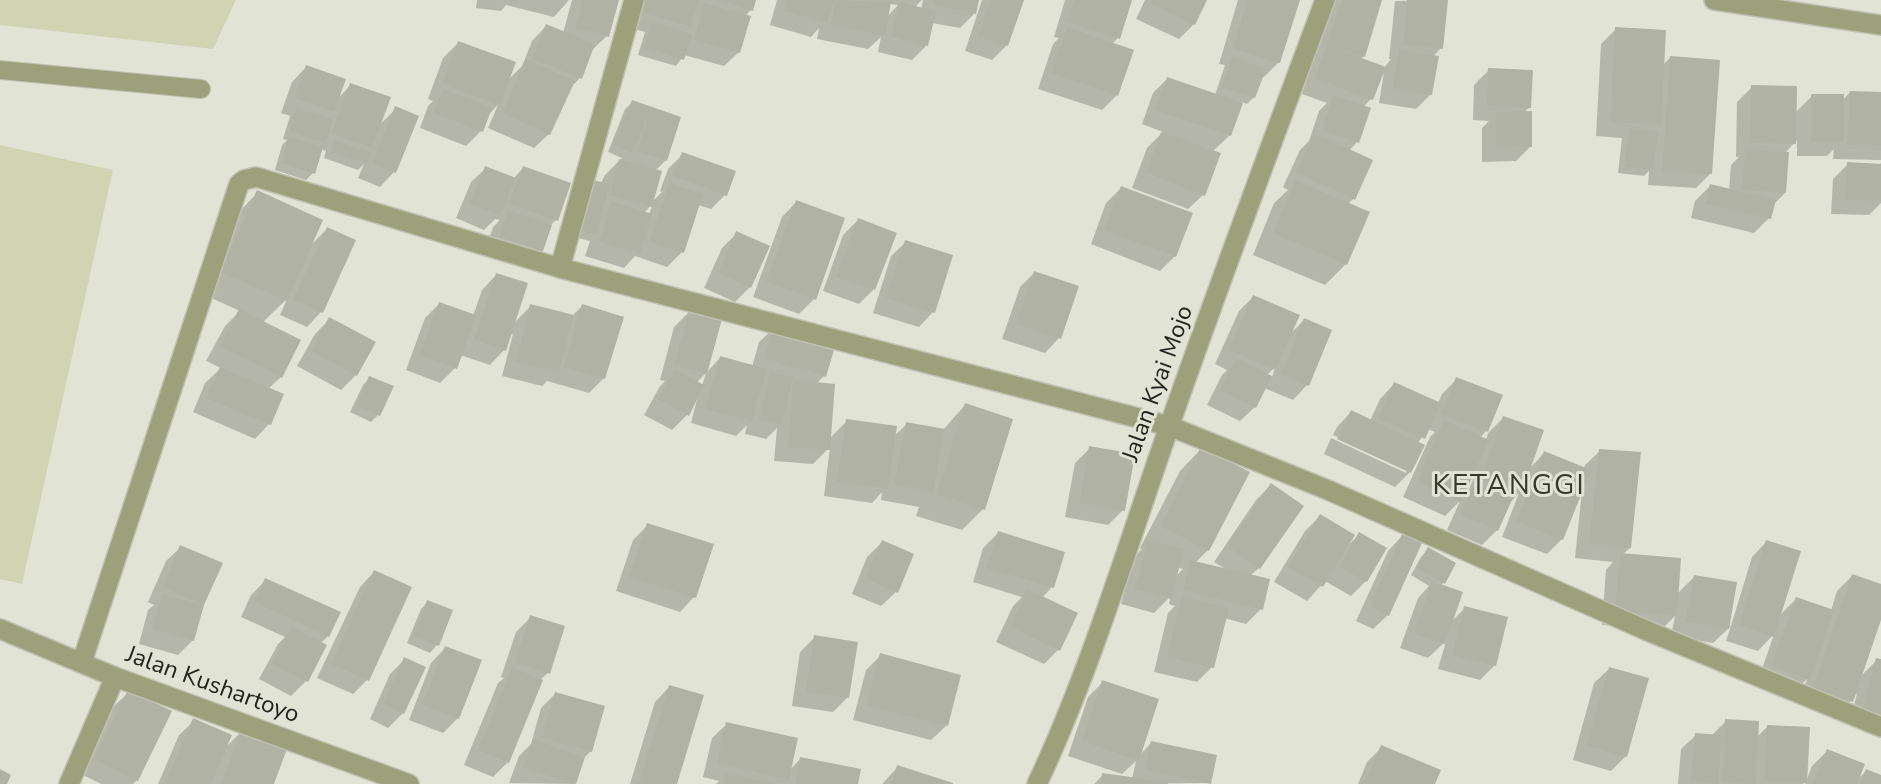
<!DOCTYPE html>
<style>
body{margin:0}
canvas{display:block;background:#e1e4d4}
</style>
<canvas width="1881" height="784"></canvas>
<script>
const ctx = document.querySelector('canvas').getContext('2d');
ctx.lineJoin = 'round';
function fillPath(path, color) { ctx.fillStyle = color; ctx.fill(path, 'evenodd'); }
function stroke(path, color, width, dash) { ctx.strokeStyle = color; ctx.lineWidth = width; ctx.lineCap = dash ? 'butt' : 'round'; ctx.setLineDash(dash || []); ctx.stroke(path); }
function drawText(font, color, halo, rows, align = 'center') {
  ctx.font = font + ' "Nunito Sans",sans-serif'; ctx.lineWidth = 6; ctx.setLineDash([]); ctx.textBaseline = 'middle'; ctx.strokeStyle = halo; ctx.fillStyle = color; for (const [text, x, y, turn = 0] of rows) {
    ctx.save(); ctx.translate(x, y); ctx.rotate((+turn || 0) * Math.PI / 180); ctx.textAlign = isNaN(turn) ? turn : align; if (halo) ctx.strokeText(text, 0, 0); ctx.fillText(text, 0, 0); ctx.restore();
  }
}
fillPath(new Path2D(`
 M0,0H236L213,49L0,25Z
 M0,145L113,170L22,584L0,579Z`), '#d0d4b3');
fillPath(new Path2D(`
 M477,0H569L554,17L506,5L501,11L476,8Z
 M572,0H617L607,36L591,51L580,78L570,88L549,134L534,148L488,128L498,105L487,116L481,131L466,146L420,128L428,106L433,101L428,99L443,58L458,43L508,80L522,66L532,41L546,26L563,33Z
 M635,0H754L751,10L745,16L739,52L724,66L684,55L676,66L638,55L645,32L627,27Z
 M777,0H922L915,7L921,9L923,0H978L975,13L960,28L932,23L927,45L912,60L878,52L881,37L868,49L817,39L819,28L811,37L770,25ZM889,4L898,5L887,17Z
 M982,0H1022L1007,45L992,60L965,51Z
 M1065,0H1130L1118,38L1112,44L1117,95L1102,110L1038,89L1053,44L1059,38L1054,37Z
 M1145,0H1205L1194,24L1179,39L1136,19Z
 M1238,0H1298L1279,62L1264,77L1261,76L1254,97L1247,104L1241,102L1230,135L1212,152L1203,195L1188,209L1132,188L1147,148L1163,132L1142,124L1153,93L1167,79L1215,95L1225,65L1219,64Z
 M1332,0H1380L1364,56L1360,60L1384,68L1391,59H1389L1395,1L1446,0L1441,48L1433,57L1431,94L1416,109L1379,103L1384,72L1371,99L1363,107L1357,142L1349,151L1353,199L1348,204L1346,264L1325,285L1253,255L1274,203L1288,190L1283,187L1300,150L1309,141L1319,111L1327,103L1302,94Z
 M1616,29L1662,66L1670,58L1711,173L1696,188L1648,185L1649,171L1644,176L1618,173L1622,138L1596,136L1601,44Z
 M306,67L338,98L351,85L379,125L396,109L394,172L380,187L358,178L364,164L358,170L324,158L326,151L321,149L313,173L306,180L275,170L282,145L287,140L283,139L290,116L281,113L292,82Z
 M1489,70L1530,107L1523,113L1531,146L1516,161L1482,162V128L1489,121L1473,120L1474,85Z
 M1752,87L1795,113L1812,96L1842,101L1850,92L1881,93V160L1833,159L1834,149L1827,156H1797V140L1784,154L1785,193L1773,205L1769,218L1754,233L1691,218L1695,201L1710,186L1729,191L1731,165L1739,157H1736L1737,102Z
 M633,102L652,109L666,160L655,171L651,203L662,192L660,191L668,169L683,154L725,195L711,209L698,205L682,252L667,267L635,256L624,268L585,256L590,241L574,237L605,175L622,158L608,152L625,109ZM653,203L649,215L644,213Z
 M1881,163V203L1869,215L1831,214L1833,179L1848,164L1879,165Z
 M486,168L513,179L523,168L556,220L550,226L542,251L527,265L485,251L493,227L500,220L495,219L484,230L456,218L471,182Z
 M1121,188L1175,256L1160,271L1091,244L1106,203Z
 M258,192L310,246L327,229L321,312L307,327L280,315L287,299L262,323L281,377L268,389L269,424L255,439L193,412L205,383L221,368L206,361L225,326L240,311L200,293L237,214Z
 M796,202L814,299L799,314L753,297L782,217Z
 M858,220L874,289L859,304L823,291L843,235Z
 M737,233L750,287L735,302L704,288L722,248Z
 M906,242L933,312L919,327L873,313L891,256Z
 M1034,273L1077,287L1059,338L1045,353L1002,339L1020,287Z
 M496,275L513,324L531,306L572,316L582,306L604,378L589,393L547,381L542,386L502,376L513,334L510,333L504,350L490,365L460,355L455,368L440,383L406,370L425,318L439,304L473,316L482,290Z
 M1253,297L1290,334L1304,320L1307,385L1293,400L1264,388L1255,407L1240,421L1207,405L1222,375L1227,370L1215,364L1239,311ZM1276,366L1272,377L1267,375Z
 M689,312L706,373L720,358L752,367L759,342L774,328L824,376L816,384L829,439L847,421L893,437L907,424L943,430L965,405L983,509L962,530L916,516L919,507L881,500L882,492L872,503L824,496L830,447L813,464L774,461L777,428L766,439L745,434L747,425L736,436L691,423L698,395L687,415L672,430L644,415L660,386L665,381L660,380L674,327ZM706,373L702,386L696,383Z
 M330,319L356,375L341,390L297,366L315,334Z
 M370,378L378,415L371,422L350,412L363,385Z
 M1457,379L1486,431L1480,438L1486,440L1488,433L1503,418L1529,469L1544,453L1584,469L1585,465L1600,451L1630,548L1622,555L1677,594L1694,577L1728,625L1731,626L1752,557L1766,542L1778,617L1796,599L1831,611L1837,591L1852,576L1881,585V614L1860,677L1877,660L1881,661V729L1849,724L1857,694L1854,693L1851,701L1836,716L1799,703L1807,679L1793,693L1758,681L1774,634L1758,651L1726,641L1731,626L1713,643L1671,636L1675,616L1661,630L1602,625L1606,570L1613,562L1575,558L1582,490L1562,539L1547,554L1502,537L1519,493L1509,504L1497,530L1482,545L1447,530L1460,501L1445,516L1403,497L1430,437L1435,432L1427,429L1418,443L1410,472L1395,487L1324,454L1331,438L1406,473V469L1333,435L1337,427L1351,412L1370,421L1380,399L1394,384L1438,403L1442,394ZM1472,473L1475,474L1468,492L1460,501Z
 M1090,448L1123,510L1108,525L1065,517L1075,463Z
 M1201,449L1208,550L1195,563L1227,570L1214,562L1256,500L1271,485L1259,568L1250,576L1261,609L1246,624L1224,618L1212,667L1197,682L1154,672L1168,613L1175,606L1169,604L1171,596L1154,613L1121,604L1134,557L1142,549L1140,548L1180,471ZM1177,567L1183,569L1174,578Z
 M1320,516L1347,546L1360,534L1385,548L1366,581L1351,596L1325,581L1307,601L1274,582L1305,531Z
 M648,525L694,597L680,612L616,591L633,540Z
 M998,533L1052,587L1042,598L1058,650L1044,664L996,642L1013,606L1022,597L973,582L983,548Z
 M1402,536L1388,615L1373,629L1356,621L1388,551Z
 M882,542L896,592L881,606L852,594L867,557Z
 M181,547L221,564L203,605L193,640L178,655L139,644L148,610L154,605L148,602L166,561Z
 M1428,550L1443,583L1440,586L1450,623L1465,608L1495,665L1480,680L1438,669L1446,641L1428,658L1400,648L1418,598L1429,586L1411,575L1421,557Z
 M374,572L367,680L353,694L317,678L360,587Z
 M266,580L328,636L320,644L325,646L306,681L291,696L259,679L278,644L285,637L241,617L251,595Z
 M428,602L451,611L437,645L430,653L407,643L421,609Z
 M531,617L548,673L541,679L508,762L493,777L464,765L498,683L504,678L501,677L516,632Z
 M815,637L848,697L833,712L792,706L800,652Z
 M445,648L458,718L443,733L409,720L431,663Z
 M881,655L959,676L946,726L931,740L853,720L866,670Z
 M405,659L403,713L388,728L370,719L390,674Z
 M1609,669L1626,756L1611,771L1573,760L1594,683Z
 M1103,682L1138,757L1151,743L1209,783L1094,784L1103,775L1132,779L1136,761L1122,774L1068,756L1088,697Z
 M669,687L675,784H630L655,702Z
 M129,692L137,780L133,784H101L81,774L114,706Z
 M555,694L591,751L583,759L574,784L509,783L519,756L531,744L541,708Z
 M194,721L226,747L242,731L272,784H158L179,735Z
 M1726,721L1757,737L1767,727L1806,781L1812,766L1827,751L1856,781L1866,771L1881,776V784H1805L1806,782L1803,784H1678L1681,749L1696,735L1711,736Z
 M727,724L789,771L800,759L856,784H716L719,781L703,777L712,738Z
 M1382,747L1434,784H1358L1367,762Z
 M898,767L949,784H882Z`), '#0003');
fillPath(new Path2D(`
 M582,0H619L609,37L575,28Z
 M644,0H699L691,27L641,12Z
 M716,0H756L753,11Z
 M787,0H834L827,23L784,11Z
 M836,0L891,2L885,36L831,25Z
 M934,0H979L976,14L933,5Z
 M991,0H1024L1008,46L978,37Z
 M1074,0H1132L1120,39L1067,22Z
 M1152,0H1207L1195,25L1150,4Z
 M1247,0H1300L1280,63L1233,49Z
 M1342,0H1382L1365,57L1337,49L1386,67L1373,100L1315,79Z
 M1407,0H1448L1443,49L1403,45Z
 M899,2L936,11L928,46L891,37Z
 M704,3L751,16L740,53L694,40Z
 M652,22L692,34L684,60L644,48Z
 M546,24L595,44L582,79L532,59Z
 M1067,27L1134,50L1118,96L1051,74Z
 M1615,27L1666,30L1661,125L1610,122Z
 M458,41L516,62L500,105L442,84Z
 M1399,49L1439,56L1432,95L1392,88Z
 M1670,56L1720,60L1712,174L1662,171Z
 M1232,57L1266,69L1255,98L1222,87Z
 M526,59L575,81L550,135L502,113Z
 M306,65L346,79L334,112L294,98Z
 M1488,68L1533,70L1531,108L1487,106Z
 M1167,77L1243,103L1231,136L1155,110Z
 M350,83L391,97L372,148L331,134Z
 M1751,85L1797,86L1796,144L1750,143Z
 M443,89L492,108L483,132L433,113Z
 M1850,91L1881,92V146L1847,145Z
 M1811,94H1844V142H1811Z
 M1333,95L1371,108L1359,143L1321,130Z
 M632,100L681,117L667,161L637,152L650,111L632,153L613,145Z
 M395,106L419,116L396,173L372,164Z
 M296,108L333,119L326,143L289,132Z
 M1532,111V147L1496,148V112Z
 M1629,128L1658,132L1653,170L1624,167Z
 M1161,132L1221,153L1205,196L1146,173Z
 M1314,133L1373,160L1355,200L1296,172Z
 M289,136L323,147L315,174L281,163Z
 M334,140L371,152L367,164L330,151Z
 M1745,149L1789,152L1786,193L1742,190Z
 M682,152L736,171L727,196L673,176Z
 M619,159L662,171L652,207L609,195Z
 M1847,162L1881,164V201L1845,200Z
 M485,166L516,178L500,216L469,204Z
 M523,166L571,183L558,221L509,204Z
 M593,180L610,184L596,234L580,230Z
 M1295,180L1370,212L1347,265L1273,233Z
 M669,183L703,194L684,253L649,242Z
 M1710,184L1776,200L1771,219L1705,204Z
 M1121,186L1193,213L1176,257L1104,230Z
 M257,190L323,220L287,301L220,272Z
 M796,200L845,218L816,300L766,282Z
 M611,201L652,214L640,254L599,242Z
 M508,210L552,225L543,251L499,237Z
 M858,218L897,233L875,290L836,277Z
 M327,227L356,240L323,313L293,300Z
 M736,231L770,246L751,288L718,273Z
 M905,240L953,255L935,313L886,298Z
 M1034,271L1079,286L1061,339L1016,324Z
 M496,273L528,283L506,351L474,340Z
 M1253,295L1300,315L1275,370L1228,350Z
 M439,302L476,315L457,369L419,355Z
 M530,304L574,315L559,372L516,362Z
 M582,304L624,317L605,379L563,367Z
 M239,309L301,340L282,378L220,346Z
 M689,310L722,319L707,374L674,365Z
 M329,317L376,342L357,376L311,351Z
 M1304,318L1332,330L1309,386L1281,374Z
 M774,326L836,343L826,377L764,359Z
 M720,356L767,369L752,422L705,409Z
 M1236,358L1272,376L1256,408L1220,390Z
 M220,367L284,394L271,425L206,398Z
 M674,369L704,385L689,416L658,400Z
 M770,372L793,377L782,425L759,420Z
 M369,376L394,386L380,416L356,405Z
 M1456,377L1503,395L1488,432L1441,414Z
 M793,380L835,384L830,450L788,447Z
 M1394,382L1441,403L1425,439L1378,418Z
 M965,403L1013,419L985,510L936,495Z
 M1351,410L1425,445L1411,473L1337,439Z
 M1503,416L1544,430L1522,493L1481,480Z
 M846,419L897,426L888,489L837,482Z
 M1444,420L1489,440L1461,502L1417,482Z
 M906,422L945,429L933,492L894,485Z
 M1089,446L1135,454L1125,511L1079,503Z
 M1201,447L1250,472L1209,551L1160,526Z
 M1599,449L1641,452L1631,548L1589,544Z
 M1544,451L1591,470L1563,540L1516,522Z
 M1271,483L1304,506L1260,569L1227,546Z
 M1474,484L1512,500L1498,531L1461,515Z
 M1320,514L1355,535L1323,587L1288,567Z
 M647,523L714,544L696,598L629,577Z
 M998,531L1065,552L1054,588L986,568Z
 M1359,532L1387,548L1367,582L1339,567Z
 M1402,534L1422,543L1389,616L1370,606Z
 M882,540L914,554L898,593L865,579Z
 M1148,540L1184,549L1171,599L1134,589Z
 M1766,540L1801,551L1774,637L1739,626Z
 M180,545L223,563L204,605L162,587Z
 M1428,547L1456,563L1445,584L1416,568Z
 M1620,553L1681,558L1677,616L1615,611Z
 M1190,560L1270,579L1263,610L1183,590Z
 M374,570L412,587L369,681L331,664Z
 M1852,574L1881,584V620L1853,702L1813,689Z
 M1694,575L1737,582L1729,629L1685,622Z
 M265,578L341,612L329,637L254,602Z
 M1432,581L1463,592L1445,644L1414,634Z
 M1027,589L1078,613L1060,651L1010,627Z
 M162,594L204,605L194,641L152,629Z
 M1182,596L1229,608L1214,668L1167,657Z
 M1796,597L1834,610L1810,680L1771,666Z
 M427,600L453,610L439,646L413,636Z
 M1464,606L1508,617L1496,666L1452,655Z
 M530,615L565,626L550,674L515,662Z
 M292,627L327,645L308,682L272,664Z
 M814,635L858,642L849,698L806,692Z
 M445,646L482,660L459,719L422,705Z
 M880,653L961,675L948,726L866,705Z
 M404,657L426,667L404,714L383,704Z
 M1876,658L1881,659V714L1862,709Z
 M512,667L543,680L509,763L478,750Z
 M1609,667L1649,678L1627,757L1586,746Z
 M1102,680L1159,699L1139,761L1082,741Z
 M669,685L704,695L677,784H639Z
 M128,690L172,711L138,781L94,759Z
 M555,692L605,706L592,752L542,738Z
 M193,718L232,735L211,784H165Z
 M1725,719L1759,721L1756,784L1722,783Z
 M726,722L798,738L789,780L717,763Z
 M1767,725L1810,727L1807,783L1764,781Z
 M242,729L288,746L274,784H221Z
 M1695,733L1722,735L1718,784L1690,782Z
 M533,739L585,757L576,784L523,768Z
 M1151,741L1217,755L1211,784L1145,770Z
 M1381,745L1441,770L1435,784H1365Z
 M1827,749L1865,764L1857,784H1812Z
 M800,757L861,769L858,784H795Z
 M897,765L953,783V784H891Z
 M0,769L11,775L7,784H0Z
 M1866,769L1881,775V784H1860Z
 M725,773L775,783V784H722Z
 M1102,773L1168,782V784H1101Z`), '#b0b2a3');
const service = new Path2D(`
 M0,70L201,89`);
const minor = new Path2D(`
 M1714,0L1881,25
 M560,268L634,0
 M0,629L115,677L409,784
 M82,662L239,184L244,180L256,177L560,268L1169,426L1328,490L1650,632L1881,727
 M69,784L115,677`);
const tertiary = new Path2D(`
 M1037,784C1091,669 1127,547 1169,427C1219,284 1272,142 1325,0`);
stroke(service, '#bfc1b3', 20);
stroke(minor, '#bfc1b3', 22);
stroke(tertiary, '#bfc1b3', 22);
stroke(service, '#9ca07b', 18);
stroke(minor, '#9ca07b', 19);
stroke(tertiary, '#9ca07b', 19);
drawText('24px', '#22231e', '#e1e4d4', [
 ["Jalan Kyai Mojo",1159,384,-70],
 ["Jalan Kushartoyo",212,686,20]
]);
ctx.letterSpacing = '2px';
drawText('28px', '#37382c', '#e1e4d4', [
 ["KETANGGI",1509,487]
]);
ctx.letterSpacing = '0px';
</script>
